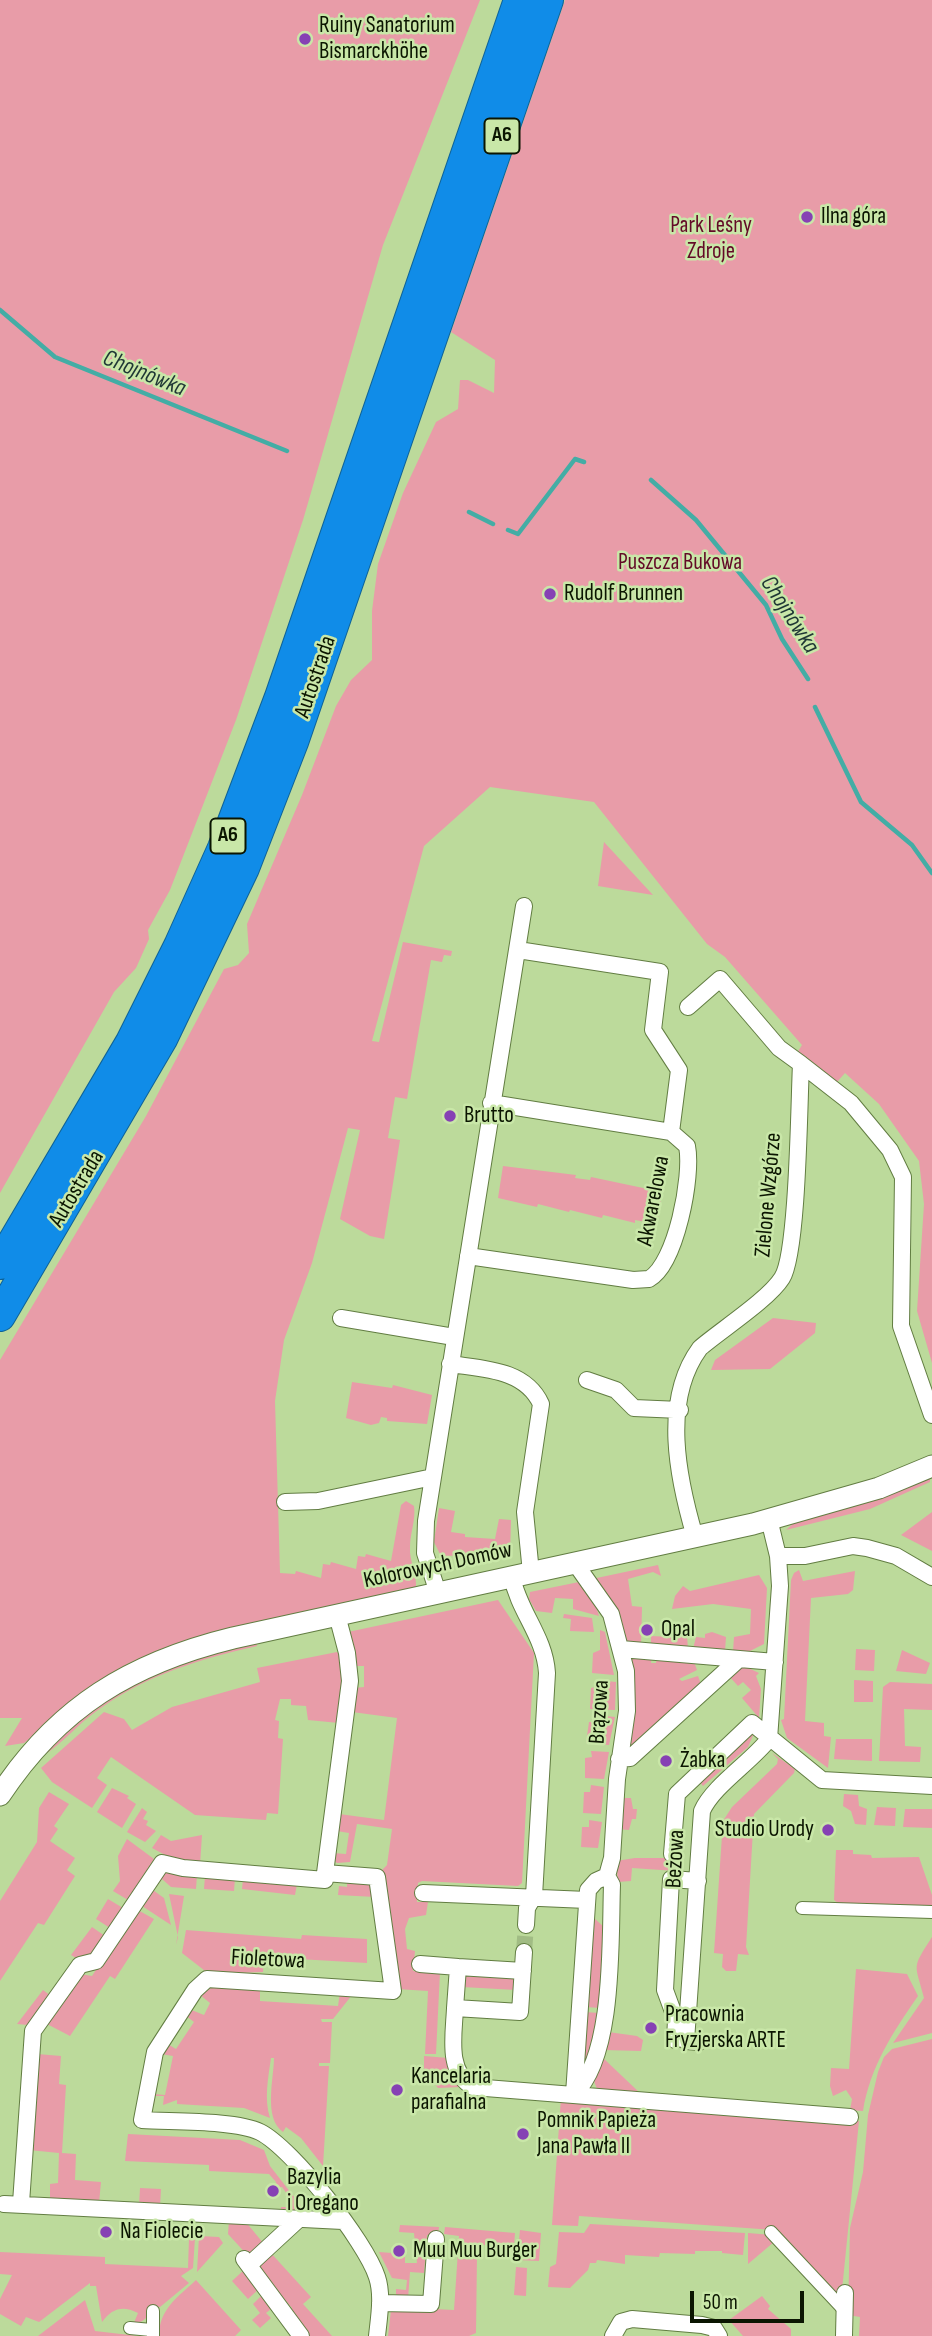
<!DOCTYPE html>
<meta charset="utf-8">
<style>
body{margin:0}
#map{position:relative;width:932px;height:2336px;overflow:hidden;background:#bcda9b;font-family:"Sofia Sans Condensed",sans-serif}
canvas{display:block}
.scale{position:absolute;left:690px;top:2291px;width:114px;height:32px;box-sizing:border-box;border:4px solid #0b1501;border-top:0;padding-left:9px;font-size:21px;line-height:24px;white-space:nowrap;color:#0b1501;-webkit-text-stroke:5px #c9e7a8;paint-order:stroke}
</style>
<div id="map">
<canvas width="932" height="2336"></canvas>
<div class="scale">50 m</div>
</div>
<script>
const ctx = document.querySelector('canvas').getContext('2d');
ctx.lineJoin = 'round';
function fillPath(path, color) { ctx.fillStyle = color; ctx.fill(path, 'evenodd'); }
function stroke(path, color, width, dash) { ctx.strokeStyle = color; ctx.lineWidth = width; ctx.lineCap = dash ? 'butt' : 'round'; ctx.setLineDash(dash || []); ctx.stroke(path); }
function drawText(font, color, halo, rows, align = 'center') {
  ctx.font = font + ' "Sofia Sans Condensed",sans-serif'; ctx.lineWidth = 5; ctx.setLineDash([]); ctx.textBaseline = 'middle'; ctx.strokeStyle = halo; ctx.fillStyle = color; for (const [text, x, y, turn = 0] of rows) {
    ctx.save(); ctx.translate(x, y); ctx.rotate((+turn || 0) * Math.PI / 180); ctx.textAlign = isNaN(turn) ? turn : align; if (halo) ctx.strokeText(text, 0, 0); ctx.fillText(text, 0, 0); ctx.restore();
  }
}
fillPath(new Path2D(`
 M0,0H480L383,245L303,520L236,720L170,890L148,930L149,939L136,968L114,992L0,1193Z
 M565,0H932V1363L917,1311L924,1204L919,1161L879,1104L845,1073L837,1082L797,1053L802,1045L725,957L707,944L594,802L490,787L424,846L372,1041L379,1042L403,942L452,951L451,956L444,955L442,962L431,960L407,1099L395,1097L388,1138L400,1140L384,1239L370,1236L340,1219L360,1130L348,1128L312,1263L284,1340L275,1401L280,1573L295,1574L296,1571L321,1578L323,1564L330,1565L331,1562L356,1569L358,1556L365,1557L366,1554L391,1561L401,1505L406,1501L414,1506C416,1520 410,1533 410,1547C409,1561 417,1573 416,1588L194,1638L129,1663L103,1679L24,1743L5,1746L22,1718H0V1360L146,1116L224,969L238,965L249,953L247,924L302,795L336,706L351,680L372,660V611L378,564L403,493L436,422L458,409L460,380H468L494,393L495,360L451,332Z
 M604,842L653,895L598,886Z
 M503,1166L576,1175L575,1178L590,1180L591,1177L662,1192L657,1224L635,1220V1223L603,1215L602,1218L570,1210L569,1212L538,1204L537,1207L498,1198Z
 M773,1318L816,1323L815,1333L770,1369L711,1370L715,1360Z
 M352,1382L392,1388L393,1385L432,1395L427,1424L387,1421V1418L381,1417L379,1423L371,1425L346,1418Z
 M930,1476V1482L870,1509L786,1530L797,1520Z
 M439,1508L455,1511L451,1532L465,1534V1537L495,1539L499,1519L511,1520L510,1554L441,1556L434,1542Z
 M932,1512V1551L901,1535Z
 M658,1565L661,1576L653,1572L628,1579L632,1606L642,1607L641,1647L624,1640L592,1579Z
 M799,1570L803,1581L855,1571L853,1590L848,1594L811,1598L805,1721L824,1723V1736L831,1737L828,1768L787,1738L781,1720L784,1719L791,1580L794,1573Z
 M759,1575L767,1588L764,1644L748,1652L733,1651L734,1637L750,1634L751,1609L713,1604L672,1609L675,1596L683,1586L690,1591Z
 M579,1582L595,1603L599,1616L573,1609V1599L555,1598L552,1613L536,1611L529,1599L530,1592Z
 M498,1600L534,1653L522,1883L518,1886L422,1881L418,1883L417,1902H428L426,1915L409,1918L405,1929L407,1949L415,1951L413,1971L440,1972L436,2054H425L428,1991L397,1989L381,1871L387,1865L392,1829L357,1824L350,1862L337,1863L333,1860V1853L346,1854L349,1833L337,1831L339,1814L384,1820L397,1718L352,1712L354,1688L364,1687V1666H353L348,1632Z
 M564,1614L592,1618L594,1632L570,1631L571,1619L563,1618Z
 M600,1630L605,1632L614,1675L592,1673L593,1653L600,1650Z
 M672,1632L687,1636L688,1649L651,1645V1636L672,1637Z
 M712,1632L726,1637L725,1651L693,1649L696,1637L705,1638V1634Z
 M256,1641L257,1646C200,1659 146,1675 98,1710C79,1723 63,1743 44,1755L94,1706L160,1669Z
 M856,1649L875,1650L874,1671L855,1670Z
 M902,1650L930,1663L926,1674L896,1671Z
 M337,1652C351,1669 341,1702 339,1723L308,1720L306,1706L291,1705V1699H280L275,1720L279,1721L278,1738L283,1739L278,1814L267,1813L266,1820L195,1815L111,1757L97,1778L107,1785L92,1808L52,1782L41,1768L104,1712L124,1719L132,1730L172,1707L260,1682L257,1668Z
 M629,1656H652L651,1663H656L657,1657L693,1659L697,1670L679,1679L682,1681L698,1676L702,1687L628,1749Z
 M744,1666L759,1673L756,1676L761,1689L759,1718L742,1698L751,1690L743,1682L738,1686L729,1676Z
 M597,1680L616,1682L615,1710L590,1709L591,1688L596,1687Z
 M854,1680L873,1681V1702H854Z
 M890,1682L932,1684V1710L904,1709L905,1746L921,1747L920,1762L879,1761L883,1687Z
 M595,1715L615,1717L609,1745L586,1743L589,1722H595Z
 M754,1733L748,1747L703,1786L698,1780L750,1734Z
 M836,1739H872V1761L834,1759Z
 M591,1751L609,1752L604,1779L585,1778V1758L592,1757Z
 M772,1753L795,1769L794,1773L754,1814L746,1947L749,1955L738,1954L736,1971H726L722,1967L723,1954L714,1953L723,1821L732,1807L777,1764L778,1759Z
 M591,1785L604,1787L601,1814L583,1813L584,1792H590Z
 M112,1788L129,1796L127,1798L136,1804L122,1828L97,1812Z
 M49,1792L69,1804L54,1826L58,1829L50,1841L75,1858L67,1870L75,1876L44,1925L38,1923L0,1981V1901L37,1842L39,1808Z
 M844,1794L858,1795L859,1806L867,1809L866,1825L855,1824L851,1811L843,1806Z
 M620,1798H631L633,1809H637L636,1819H632L629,1830L617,1829Z
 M877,1807L896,1808L895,1826L874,1825Z
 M142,1808L147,1812L143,1819L148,1821L146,1825L156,1831L145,1842L127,1832Z
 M905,1809H932V1828L903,1827Z
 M589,1820L602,1822L598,1848L581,1847L582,1827H589Z
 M161,1835L171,1841L202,1835L200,1865L169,1857L152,1848Z
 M127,1839L154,1859L128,1900L113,1891L120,1881L118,1856Z
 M836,1850H853V1854L871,1855L872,1858L919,1857L932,1895V1907L838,1903L834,1900Z
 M635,1858H676V1871L632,1868L631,1881L618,1882L616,1861Z
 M161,1871L197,1875L196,1889L171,1887L162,1879L157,1886L153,1883Z
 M205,1876L235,1878L234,1891L204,1889Z
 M243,1879L297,1884L295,1895L242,1889Z
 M347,1879H368L375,1897L338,1895L339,1886L347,1887Z
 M150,1888L164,1898L171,1925L139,1904Z
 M169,1894L184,1896L176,1945L178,1937Z
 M108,1899L123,1908L110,1928L96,1919Z
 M136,1909L154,1919L115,1979L110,1976L70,2036L47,2024L80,1974L92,1976Z
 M593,1917L605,1928L600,2008L586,2007Z
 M92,1927L105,1936L93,1954L76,1958L71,1955Z
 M186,1930L301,1939L302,1935L367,1939V1963L264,1957L263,1972L209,1974L182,1953Z
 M932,1937V2033L893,2043L924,1998C915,1962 911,1970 932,1937Z
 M856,1969L907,1974L918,1996C893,2032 870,2067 863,2111L850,2110L852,2099L846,2090L833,2096L830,2086L831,2068L849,2069Z
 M465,1976L514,1979L516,1990L462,1987Z
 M213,1987L260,1988V2001L338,2006L340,1992L352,1995L333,2019H321L322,2022H332L330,2063H319V2066H329L323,2166L301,2138L286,2127L283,2132C263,2118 274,2078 274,2058H271C268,2079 264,2099 270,2118L244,2108L177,2104V2100L163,2105L164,2096H155L154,2105V2094L165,2095L173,2056L161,2054L166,2043L176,2049L194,2022L185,2015L189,2009L204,2015L210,2003L200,1995Z
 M43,1990L51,1996L28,2025L17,2024Z
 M585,2012L599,2013L583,2078Z
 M608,2032L637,2036L643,2040L641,2051L604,2050Z
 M932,2039V2336H859L860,2317L848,2315L850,2228L863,2172L868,2115L878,2072L884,2057L892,2049Z
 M37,2054L61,2056L59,2084L66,2085L62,2153L76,2154L75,2180L101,2182L99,2203L50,2201V2184L58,2183L59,2153L29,2150Z
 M424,2056L448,2058L461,2087L438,2088L424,2071Z
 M602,2057L641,2094L597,2089L594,2081Z
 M561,2098L859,2121L842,2290L835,2294L774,2230L579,2216L578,2226L552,2225Z
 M128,2134L240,2140L264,2150L270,2166L305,2211L304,2215L280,2214L281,2207H287V2194L282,2187L275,2188L276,2182L269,2174L209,2171V2165L125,2161Z
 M140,2188L161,2189L160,2207L139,2206Z
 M229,2220L245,2221L264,2244L250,2258L228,2234Z
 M590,2224L745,2233L743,2255L722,2253V2251H695V2254L660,2253L659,2257L625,2255V2264L597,2260L596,2263H590L588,2270L570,2288L548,2287L550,2267L556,2264L559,2232L584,2233Z
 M400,2225L439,2227L438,2235H427L424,2273L410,2272L408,2299H396V2289L406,2290L407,2280L392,2278L379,2252L405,2254V2263H417L414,2233L399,2232Z
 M445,2227L515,2233L513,2259L507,2258V2246L481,2245L480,2255H477L476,2333L469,2336H388L391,2310L395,2307L454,2310L459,2236L444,2234Z
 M520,2230L541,2233L539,2261L517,2260Z
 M748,2233L772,2235L774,2242L748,2264Z
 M182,2235L195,2238L193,2268L181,2276L189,2283L160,2307L152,2306C149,2318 144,2321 133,2325L138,2313C123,2305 112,2308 102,2322L96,2286H90V2283L39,2322L26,2317L21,2326L0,2314V2299L12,2275L0,2274V2252L105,2257V2264L188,2268L189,2238Z
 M199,2236L219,2237L223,2243L197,2272Z
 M270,2252L311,2297L303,2304L332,2336H305L291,2317L292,2308L257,2268Z
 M516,2267L527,2268L526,2296L514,2295Z
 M245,2269L260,2288L248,2299L232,2281Z
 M196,2280L241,2330L235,2336H159C159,2309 178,2297 196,2280Z
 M265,2292L276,2305L266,2313L271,2318L260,2328L252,2320L260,2313L253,2304Z
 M762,2296L770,2306L768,2309L791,2329V2336H743L729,2320Z
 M85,2300L95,2331L138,2336H38Z`), '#e89ca8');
stroke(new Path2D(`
 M0,310L55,357L287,451
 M651,480L696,520L766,605L782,639L808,679
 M469,512L493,524
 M508,530L518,534L575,459L584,462
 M815,707L861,802L912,845L932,873`), '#43ada5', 4.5);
stroke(new Path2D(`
 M524,1952L526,1925`), '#a1bc84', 16, [16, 8]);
const pedestrian = new Path2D(`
 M802,1908L932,1912
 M771,2232L845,2311
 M153,2311V2336
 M130,2328L151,2330`);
const minor = new Path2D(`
 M518,950L660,972L653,1030L679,1070L671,1132
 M688,1007L720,979L779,1048L801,1064
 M468,1256L633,1280L649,1279C676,1264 693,1176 687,1146L671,1132L491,1103
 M341,1318L454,1337
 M450,1364C483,1369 525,1369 541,1404L525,1512L531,1573
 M587,1380L616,1390L634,1408L680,1410
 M285,1502L318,1501L433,1477
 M769,1519L778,1556H805L853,1546L867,1548L896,1556L932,1577
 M695,1537C678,1479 661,1401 700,1348C721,1330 769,1299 782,1278C798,1253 799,1103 801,1064L851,1103L890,1150L903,1177L901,1326L932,1415
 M512,1577C519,1612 545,1637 547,1673L534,1896L527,1908L526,1925
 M438,1593L425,1553L426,1521L524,906
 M337,1615L347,1653L350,1681L325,1873L377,1877L393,1991L207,1979L195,1990L155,2052L142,2120C171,2122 236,2120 260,2132C292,2148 366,2242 377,2277C383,2295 379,2317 377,2336
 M621,1649L775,1662
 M619,1759L630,1758L739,1659
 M672,1854L677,1794L752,1723L822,1780L932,1786
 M423,1893L587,1900
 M420,1964L458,1967
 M523,1971L458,1967L455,2008L520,2012L524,1952
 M455,2008C454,2034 446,2072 473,2087L850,2117
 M675,2040L676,2020L665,1990L671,1879L698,1881
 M699,2042L686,2041L702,1811C713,1786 750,1763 769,1739L780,1586L778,1556
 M574,2094C615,2056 610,1939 612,1885L607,1876L612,1858L617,1779L627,1711L626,1671L611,1614L575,1563
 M574,2094L588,1890L596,1881L607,1876
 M21,2203L33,2031L80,1965L96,1961L162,1863L183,1868L325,1880V1873
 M4,2204L343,2221
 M244,2259L301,2336
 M249,2265L300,2218
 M380,2303L431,2304L436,2239
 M613,2336L621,2322L632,2319L702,2325L714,2328L719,2336
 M844,2336L845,2293`);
const tertiary = new Path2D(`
 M0,1795C58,1707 131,1663 233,1638L753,1524L879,1488L932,1466`);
const motorway = new Path2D(`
 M0,1264L131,1042L179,946L223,848L280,697L519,0
 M0,1316L162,1039L244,868L293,742L548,0`);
stroke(pedestrian, '#627d42', 14);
stroke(minor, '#627d42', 18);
stroke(tertiary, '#627d42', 23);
stroke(motorway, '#0e6297', 32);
stroke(pedestrian, '#fff', 12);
stroke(minor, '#fff', 16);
stroke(tertiary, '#fff', 21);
stroke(motorway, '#108ce8', 30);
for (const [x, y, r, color] of [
 [305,39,7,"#8641b4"],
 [807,217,7,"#8641b4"],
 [550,594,7,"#8641b4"],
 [450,1116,7,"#8641b4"],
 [647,1630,7,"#8641b4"],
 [666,1761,7,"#8641b4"],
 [828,1830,7,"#8641b4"],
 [651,2028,7,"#8641b4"],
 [397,2090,7,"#8641b4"],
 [523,2134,7,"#8641b4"],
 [273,2191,7,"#8641b4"],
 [106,2232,7,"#8641b4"],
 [399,2251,7,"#8641b4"]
]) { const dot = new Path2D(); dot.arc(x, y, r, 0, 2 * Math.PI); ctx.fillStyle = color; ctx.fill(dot); stroke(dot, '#c9e7a8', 2.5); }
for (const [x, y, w] of [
 [502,136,35],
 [228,836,35]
]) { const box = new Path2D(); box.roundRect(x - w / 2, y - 17.5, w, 35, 5); ctx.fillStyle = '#c9e7a8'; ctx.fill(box); stroke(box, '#0b1501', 2); }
drawText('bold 21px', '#0b1501', null, [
 ["A6",502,136],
 ["A6",228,836]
]);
drawText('23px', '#0b1501', '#c9e7a8', [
 ["Ruiny Sanatorium",319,26],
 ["Bismarckhöhe",319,52],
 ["Ilna góra",821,217],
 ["Rudolf Brunnen",564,594],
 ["Brutto",464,1116],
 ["Opal",661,1630],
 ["Żabka",680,1761],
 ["Studio Urody",814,1830,"right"],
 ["Pracownia",665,2015],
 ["Fryzjerska ARTE",665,2041],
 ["Kancelaria",411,2077],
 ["parafialna",411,2103],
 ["Pomnik Papieża",537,2121],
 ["Jana Pawła II",537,2147],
 ["Bazylia",287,2178],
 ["i Oregano",287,2204],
 ["Na Fiolecie",120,2232],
 ["Muu Muu Burger",413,2251]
], 'left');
drawText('23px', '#630a27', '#c9e7a8', [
 ["Park Leśny",711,226],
 ["Zdroje",711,252],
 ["Puszcza Bukowa",680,563]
]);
drawText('23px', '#0b1501', '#c9e7a8', [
 ["Autostrada",316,677,-71],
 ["Autostrada",77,1189,-59],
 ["Zielone Wzgórze",769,1195,-85],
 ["Akwarelowa",654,1201,-79],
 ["Kolorowych Domów",438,1566,-12],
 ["Brązowa",600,1712,-86],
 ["Beżowa",676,1859,-87],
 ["Fioletowa",268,1960,3]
]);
drawText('italic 24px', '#1f3735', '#c9e7a8', [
 ["Chojnówka",144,374,22],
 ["Chojnówka",789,615,57]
]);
</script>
